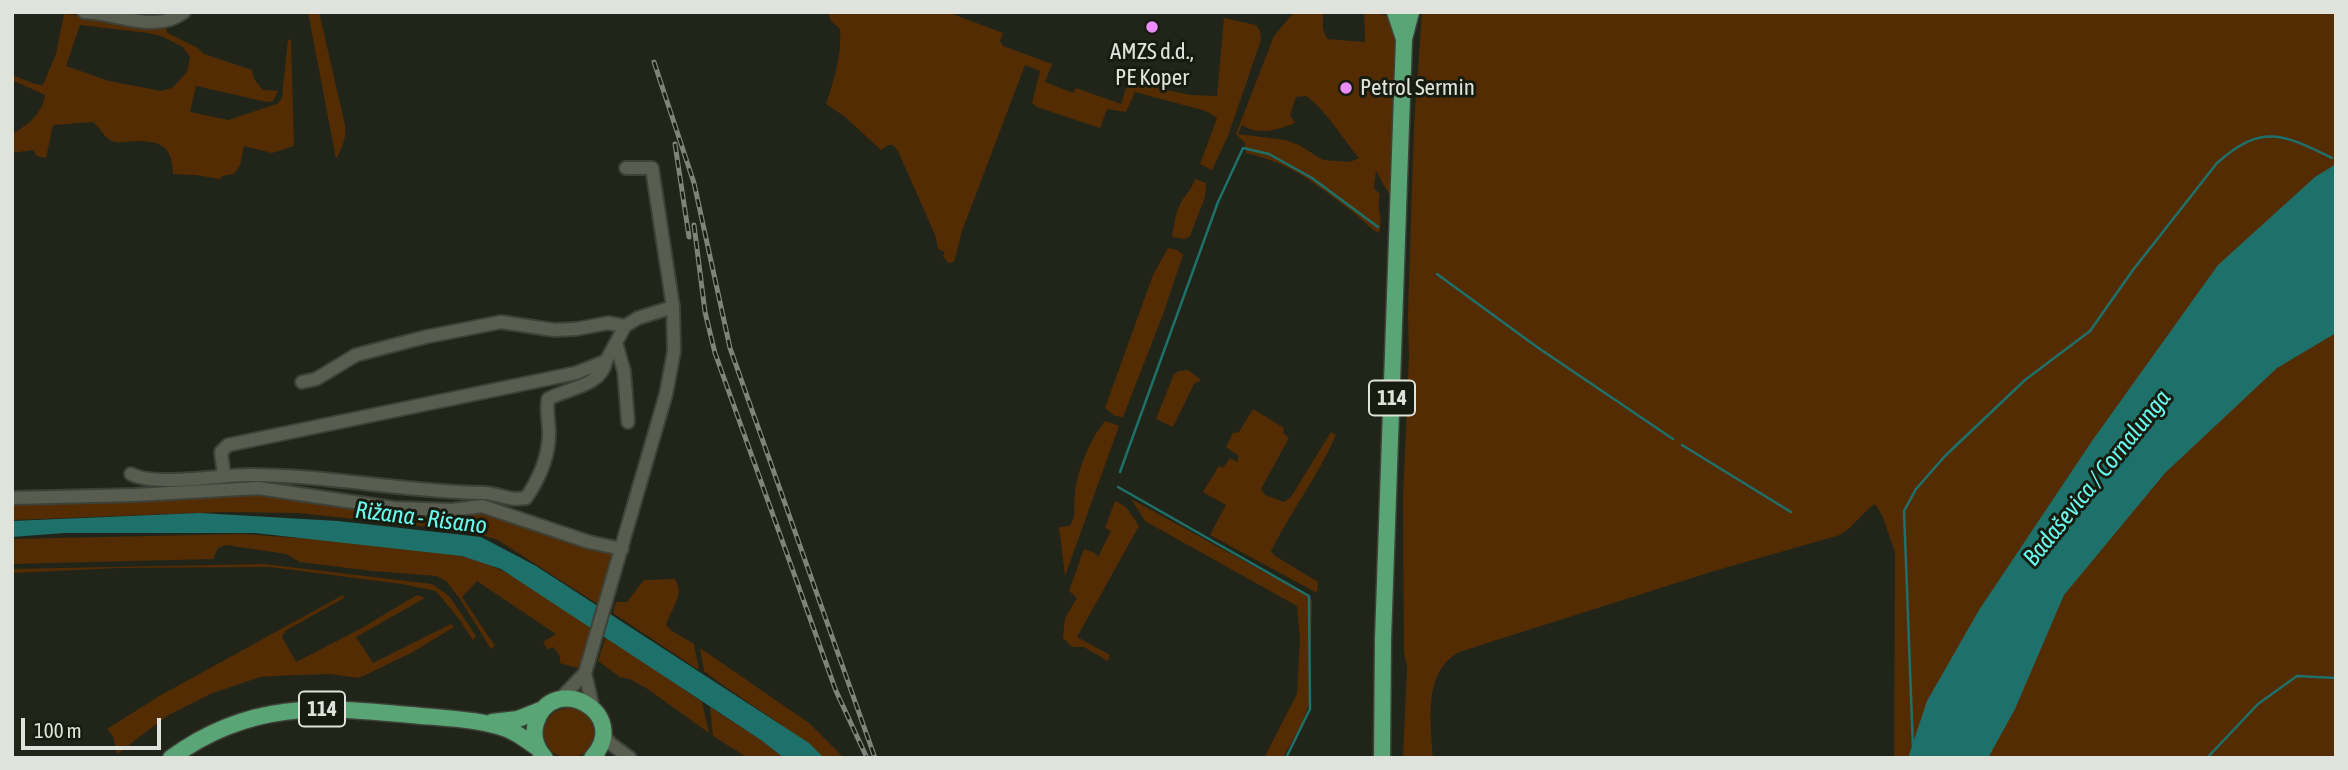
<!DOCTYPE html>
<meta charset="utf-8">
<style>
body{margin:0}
#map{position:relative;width:2348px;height:770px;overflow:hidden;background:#212519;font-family:"Asap Condensed",sans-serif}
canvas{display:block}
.frame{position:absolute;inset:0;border:14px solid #e0e3db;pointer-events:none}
.scale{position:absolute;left:21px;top:718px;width:140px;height:32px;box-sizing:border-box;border:4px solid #e0e3db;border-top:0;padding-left:9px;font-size:21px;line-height:24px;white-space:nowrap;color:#e0e3db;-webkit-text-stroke:5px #181c10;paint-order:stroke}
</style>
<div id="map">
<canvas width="2348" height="770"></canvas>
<div class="frame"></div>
<div class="scale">100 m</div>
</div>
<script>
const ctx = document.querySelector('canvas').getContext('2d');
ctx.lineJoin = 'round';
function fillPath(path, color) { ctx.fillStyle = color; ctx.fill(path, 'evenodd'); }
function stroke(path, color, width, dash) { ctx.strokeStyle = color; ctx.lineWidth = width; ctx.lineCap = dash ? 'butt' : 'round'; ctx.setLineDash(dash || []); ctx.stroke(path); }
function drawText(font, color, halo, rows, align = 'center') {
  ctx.font = font + ' "Asap Condensed",sans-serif'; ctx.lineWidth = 6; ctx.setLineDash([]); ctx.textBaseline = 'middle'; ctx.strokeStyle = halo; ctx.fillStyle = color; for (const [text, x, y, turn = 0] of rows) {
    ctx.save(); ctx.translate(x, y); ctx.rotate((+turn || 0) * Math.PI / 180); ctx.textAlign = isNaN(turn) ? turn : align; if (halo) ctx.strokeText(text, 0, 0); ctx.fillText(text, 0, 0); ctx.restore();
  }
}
fillPath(new Path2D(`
 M308,12H319L345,125C347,136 342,149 336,159Z
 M828,12H947L1003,33L1000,41L1003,46L1052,64L1045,82L1073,93L1076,88L1121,104L1128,82L1191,95L1217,96L1224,18L1256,25L1260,31L1261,40L1228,136L1212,170L1200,164L1217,118L1206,111L1135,92L1126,112L1107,109L1100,128L1037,107L1032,103L1040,71L1025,65L962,231L954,262L948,263L943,256L945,252L938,249L936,237L898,151L893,145H888L881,150L844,116L826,104C834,81 842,53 840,29L831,21Z
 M1294,12H1323V29L1327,39L1365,42L1364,12C1376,12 1386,15 1397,20L1394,203L1376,171L1374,188L1380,194C1376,210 1384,219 1379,233C1369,229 1363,219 1354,213C1315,184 1295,165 1246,153L1245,143L1236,134L1274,36ZM1306,96C1326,110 1343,139 1359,158L1350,162L1323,160L1299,145L1285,140L1238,134L1242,125C1259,136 1277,130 1295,123L1290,115L1296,97Z
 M1422,12H2336V758H1894L1895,552L1882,515L1875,504C1861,513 1855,526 1840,535L1714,571L1459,652C1422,673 1431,722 1433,758H1403L1407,667L1404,652L1403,498L1409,355L1408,314L1414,125Z
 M64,14L166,24L167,33L198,48L204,54L252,70L254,79L263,90L278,91L273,101L267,102L196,86L190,112L228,120L277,104L282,98L288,39L291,41L294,146L272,153L244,146L240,165L234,174L222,176L220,179L196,175L173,174C173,147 161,140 134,141C128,141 119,144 112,141C104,138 100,127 93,122L53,125L46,158L37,156L33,150L12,153V134C27,126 43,113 45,95L12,80V75L35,84L43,85L56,54ZM80,25L148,33L161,36L183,47L190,57L187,72L172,88L161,91L109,81L66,66Z
 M1195,179L1206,183L1205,197L1190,236L1185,239L1172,237C1174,224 1176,210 1183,199C1188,192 1192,188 1195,179Z
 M1168,248L1177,250L1183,255L1162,317L1123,417L1115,416L1105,408L1153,275Z
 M1188,370L1201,380L1194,384L1173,427L1156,419L1174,374L1179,371Z
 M1253,409L1284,428L1283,433L1289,438L1261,489L1265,495L1284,502L1291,497L1331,432L1336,435C1318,476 1291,511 1271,551L1275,556L1318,582L1317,593L1210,535L1226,505L1203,492L1219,466L1223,468L1230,458L1237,462L1239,456L1226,447L1233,433L1239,432Z
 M1105,421L1119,426L1065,576L1059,527L1070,526C1077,514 1073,506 1075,493C1077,471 1091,437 1105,421Z
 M235,496H271L481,509L616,551L599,605L498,540L468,531L298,513L224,512L12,520V504H87Z
 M1131,499L1310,597L1312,601L1309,704L1303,722L1283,758H1264L1297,694L1300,639L1297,606L1145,521Z
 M1115,501L1126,507L1139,526L1077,637L1110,655L1108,661L1084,647H1072L1063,638L1065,618L1077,598L1069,591L1084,549L1095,553L1098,557L1111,531L1105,528Z
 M243,534L410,546L476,559L523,580L593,627L582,664L577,668L560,663V656L553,647L548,650L543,642L556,634L477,581L462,597L495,646L491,649L460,599L447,582L437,576L372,571L300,562L286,554L226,545L218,548L213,559L12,564V539Z
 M264,564L432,584L449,596L476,636L473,640L459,619L436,591L402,584L270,567L120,568L12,573V569Z
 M675,579C685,596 671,608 666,625L672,631L694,644L699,670L613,613L616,602H627L644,580Z
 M343,595L344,598L285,631L282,637L296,662L360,629L417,595L425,598L356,637L373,663L451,624L454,627L413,652L359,678L330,674L273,676L260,677L210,694L167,716L117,754L113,736L107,729L161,695Z
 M606,636L702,702L709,733L646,688L630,679L620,677L598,661Z
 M700,648L809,723L844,758H824C788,725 743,702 704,671Z
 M710,707L761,740L784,758H748L713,736Z
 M544 733a25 25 0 1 1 50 0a25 25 0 1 1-50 0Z`), '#542c03');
fillPath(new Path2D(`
 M2336,164V333L2277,368L2165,473L2064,595L2015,709L1988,758H1908L1927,701L1979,610L2092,441L2218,265L2315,177Z
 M200,513L338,521L481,537L536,566L809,743L824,758H784L761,740L501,569L462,556L255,533H64L12,537V521Z`), '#1e716b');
stroke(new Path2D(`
 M1437,274L1537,347L1673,439
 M1682,445L1791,512
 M1120,472L1218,202L1243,148L1269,154L1312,178L1378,227
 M1118,487L1309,596L1310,709L1286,758
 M1913,748L1904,511L1916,489L1945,456L2025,380L2090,331L2133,270L2217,163C2262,123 2283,134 2332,158
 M2207,758L2258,704L2297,676L2336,678`), '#1e716b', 2.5);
const minor = new Path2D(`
 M84,12C116,13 156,34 184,12
 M616,343L624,371L628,422
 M302,382L316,379L356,355L425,337L501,322L554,330L576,329L608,323L625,326
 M131,474C156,487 218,475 249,475C328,475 405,492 484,493C501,494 507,501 526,498C539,479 549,456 549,433C549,421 546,411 548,399C567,388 601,387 606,361L625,326L638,318L673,307
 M224,475L221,452L228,445L576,373L606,361
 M12,498L135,495L258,488L394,508L452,510L482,506L589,542L622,549
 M560,699L585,673
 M593,708L585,673L666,394L674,351L673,307L652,168H626
 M603,735L611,744L630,758`);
const major = new Path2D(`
 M1395,12L1404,39
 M492,722L518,719L543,709
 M171,758C249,701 319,706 411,715C440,718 490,719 515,733C523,737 530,743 538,748
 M545,758C536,748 532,736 536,723C552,670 633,713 592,758
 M1382,758L1383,639L1404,39L1411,12`);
stroke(minor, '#3e4138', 16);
stroke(major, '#3e4138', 19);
stroke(minor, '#585d50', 12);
stroke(major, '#59a575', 16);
const rail = new Path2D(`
 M654,62L694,183L730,348L875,758
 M675,144L689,237
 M694,225L705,312L715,353L836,691L867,758`);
stroke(rail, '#808379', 5);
stroke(rail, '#181c10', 2.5, [8]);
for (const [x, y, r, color] of [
 [1152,27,7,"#ec8cfa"],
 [1346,88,7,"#ec8cfa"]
]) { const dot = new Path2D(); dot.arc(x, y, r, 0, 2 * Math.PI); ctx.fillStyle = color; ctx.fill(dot); stroke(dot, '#181c10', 2.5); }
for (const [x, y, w] of [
 [1392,398,46],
 [322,709,46]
]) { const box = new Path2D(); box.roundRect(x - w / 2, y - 17.5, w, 35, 5); ctx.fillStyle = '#181c10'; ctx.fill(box); stroke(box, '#e0e3db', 2); }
drawText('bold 21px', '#e0e3db', null, [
 ["114",1392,398],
 ["114",322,709]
]);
drawText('23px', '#e0e3db', '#181c10', [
 ["AMZS d.d.,",1152,52],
 ["PE Koper",1152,78],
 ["Petrol Sermin",1360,88,"left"]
]);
drawText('italic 24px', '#67faee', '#181c10', [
 ["Badaševica / Cornalunga",2097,478,-51],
 ["Rižana - Risano",421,518,7]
]);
</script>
